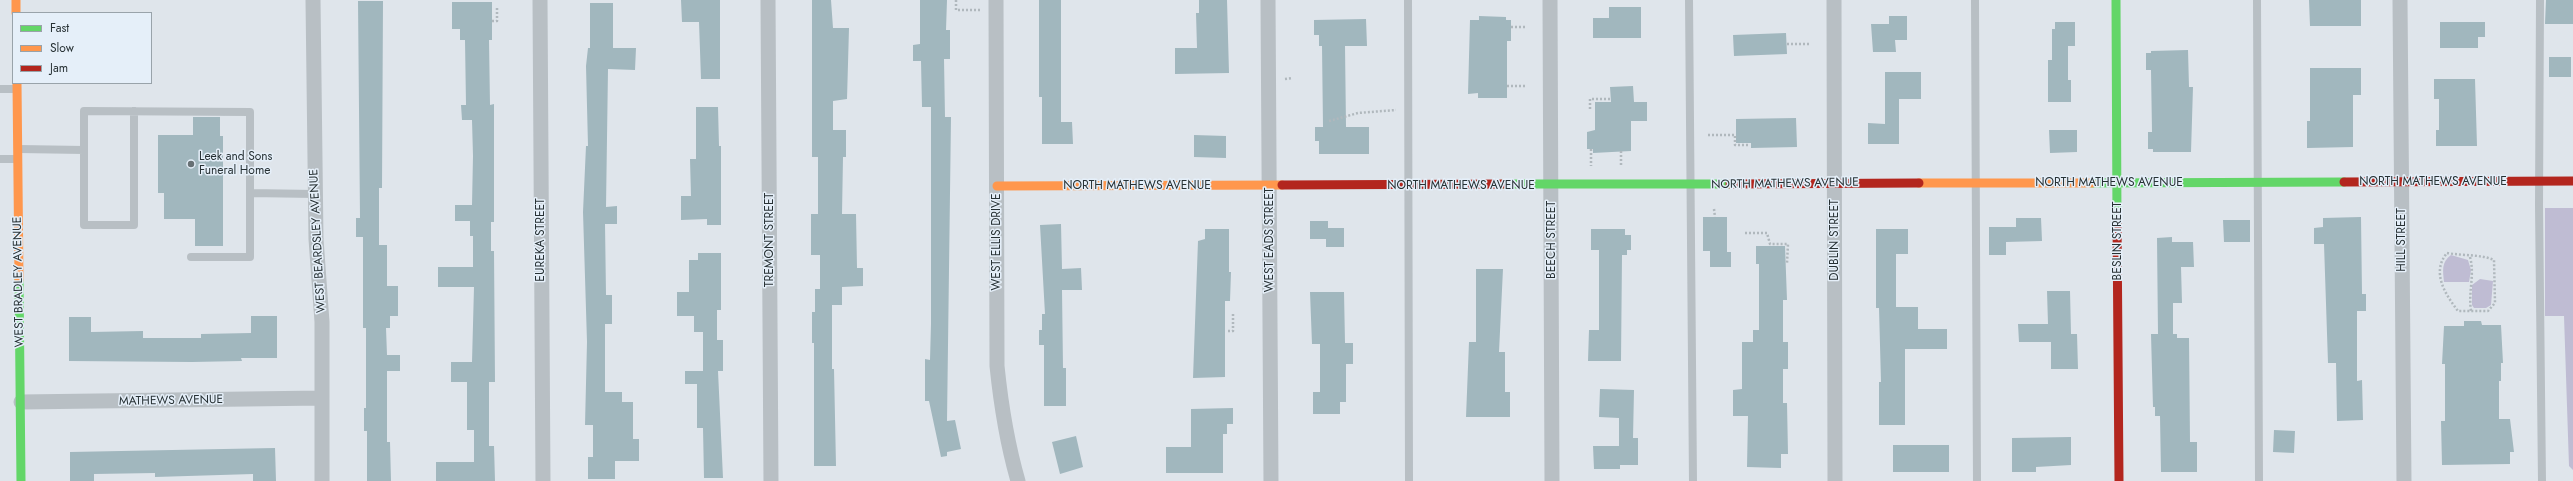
<!DOCTYPE html>
<style>
body{margin:0}
#map{position:relative;width:2573px;height:481px;overflow:hidden;background:#dfe5eb;font-family:Jost,sans-serif}
canvas{display:block}
.legend{position:absolute;left:12px;top:12px;width:140px;height:72px;box-sizing:border-box;background:#e5eff9;border:1px solid #99a3aa;margin:0;padding:5px 7px;list-style:none;font-size:12px;color:#273134}
.legend li{display:flex;align-items:center;gap:8px;height:20px}
.legend b{width:20px;border:1px solid #99a3aa}
</style>
<div id="map">
<canvas width="2573" height="481"></canvas>
<ul class="legend">
<li><b style="height:5px;background:#63d668"></b>Fast</li>
<li><b style="height:5px;background:#ff974d"></b>Slow</li>
<li><b style="height:5px;background:#b3261e"></b>Jam</li>
</ul>
</div>
<script>
const ctx = document.querySelector('canvas').getContext('2d');
ctx.lineJoin = 'round';
function fillPath(path, color) { ctx.fillStyle = color; ctx.fill(path, 'evenodd'); }
function stroke(path, color, width, dash) { ctx.strokeStyle = color; ctx.lineWidth = width; ctx.lineCap = dash ? 'butt' : 'round'; ctx.setLineDash(dash || []); ctx.stroke(path); }
function drawText(font, color, halo, rows, align = 'center') {
  ctx.font = font + ' Jost,sans-serif'; ctx.lineWidth = 3; ctx.setLineDash([]); ctx.textBaseline = 'middle'; ctx.strokeStyle = halo; ctx.fillStyle = color; for (const [text, x, y, turn = 0] of rows) {
    ctx.save(); ctx.translate(x, y); ctx.rotate((+turn || 0) * Math.PI / 180); ctx.textAlign = isNaN(turn) ? turn : align; if (halo) ctx.strokeText(text, 0, 0); ctx.fillText(text, 0, 0); ctx.restore();
  }
}
fillPath(new Path2D(`
 M2545,208H2573V470L2569,466L2564,316H2545Z
 M2451,255L2468,260L2471,270L2469,282H2444C2443,271 2441,262 2451,255Z
 M2480,279L2493,281L2491,305L2486,308H2474L2472,305V285Z`), '#bfbcd3');
fillPath(new Path2D(`
 M681,0H720V79H701L699,22H682Z
 M812,0H831L833,28H849L847,99L833,101V130H846V157H843L842,214H856L857,268H863V286L842,287V305H832V369H834L836,466H814V343H812V312H815V289H820V255H811V214H818V157H812Z
 M920,0H947L946,30H950V59H944L945,117H951L947,421L955,420L961,449L947,452V456L941,457L929,401H925V359L930,360L931,324V107H922L921,61H913V45L920,44Z
 M1039,0H1061V122H1072L1073,144H1042V97H1039Z
 M1199,0H1227L1229,73L1175,74V48H1197L1196,13H1199Z
 M2309,0H2361V26H2310Z
 M2546,0H2573V24H2545Z
 M358,1H383L382,188H379V245H387V286H398V316H390V328H386L387,355H400V371H387V442H390L391,481H367V431H364V408H366V328H363V237H356V218H360Z
 M452,2H492V40H489L490,105L494,104V222H491V251H494L495,382H489V446H494L495,481H436V462H474V430H467V382H451V362H472L474,287H438V267H473V236H470V221H455V205H472L473,156L472,120H462L461,105H466L465,40H460V29H452Z
 M590,3H613V48H636L635,70L608,69L606,207L617,206V224H605L606,295H612V324H605V392H622V402H633V439H639V461H615V479H588V457H593V425H585L587,342L583,212L586,146H588L586,66L588,48H590Z
 M1609,7H1641V38H1593V18H1609Z
 M1479,16L1506,17V20H1511V41H1507V98H1478V93L1468,94L1470,20H1479Z
 M1889,16H1907V40H1895L1896,52H1873L1871,24H1889Z
 M1366,19L1367,46H1345L1346,127H1369V154H1319V141H1315V127H1323L1322,46H1319V35H1314V20Z
 M2055,22H2075V46H2068V80H2071V102H2048V60H2052V29H2055Z
 M2440,22H2485V37H2478V48H2440Z
 M1786,33L1787,54L1734,56L1733,35Z
 M2188,50L2189,87H2193L2191,152H2153V149H2148V132H2152L2151,70H2146V53H2151V51Z
 M2549,57H2571V77H2549Z
 M2310,68H2361V95H2353V147L2307,148V121H2310Z
 M1885,72H1921V99H1899V144H1868V123L1885,124Z
 M2434,79H2475L2477,146H2436V130H2439V99H2434Z
 M1633,86L1634,102H1647V121H1631V151L1593,153V149H1587V132L1595,130V102H1611L1610,87Z
 M696,107H718L719,146H721V225H707V219L681,220V196H691L690,159H696Z
 M193,117H220V136H223V246H195V219H164V193H158V135H193Z
 M1796,118L1797,147L1751,148V143H1736V119Z
 M2049,130H2077V152L2050,153Z
 M1194,135L1226,136V158L1194,157Z
 M1703,217H1727V252H1731V267H1710V251H1703Z
 M2361,217L2362,294H2366V311H2357V381L2362,380L2363,420L2337,421L2336,363H2328L2324,244H2314V228L2323,227V218Z
 M2016,218H2041L2042,241L2006,242V255H1989V227H2016Z
 M2223,220H2250V242H2224Z
 M1310,221H1328V228H1344V247H1326V239H1310Z
 M1061,224L1062,269L1081,268L1082,290H1062L1063,368H1066V406H1044V345H1039V330H1042V314H1045L1040,225Z
 M1205,229H1229V272H1231L1230,301H1225V377L1193,378L1198,241L1205,239Z
 M1591,229H1625V235H1631V250H1627V255H1622L1621,361H1588L1589,330H1599V250H1591Z
 M1876,229H1908V254H1896V307H1918V329H1947V349H1905V425H1879V382H1881L1879,308H1876Z
 M2172,237V242H2193L2194,267H2181L2182,303H2173V334H2177V338H2189L2190,442H2197V472H2161L2160,416H2155V407H2153L2151,334H2158L2157,238Z
 M1756,246H1785L1787,300H1783V342H1788V369H1783V403H1787L1788,454H1781V468L1747,467L1748,416H1733V390L1742,389V342H1753V330H1759V264H1756Z
 M698,253H721V310H717V340H723V371H718L723,478H704L703,428H697V384H685V371H703V332H694V316H677V292H689V260H698Z
 M1476,269H1503L1499,352H1505V392H1510V417H1466L1469,342H1476Z
 M2047,291H2070L2071,334H2077L2078,369H2051V342H2019L2018,324H2048Z
 M1310,292H1344L1345,343H1353V364H1346V402H1340V414H1313V392H1320V344H1312Z
 M251,316H277V358H241L242,361L192,362L69,361V317H91V332L143,331V338H201V334L251,333Z
 M2464,321H2481L2482,325H2501L2503,363H2501V381H2499V419H2510L2514,452H2510V464L2442,465L2441,421H2445V364H2442L2444,326H2464Z
 M1600,389L1634,390L1633,438H1638V465H1620V469H1594L1593,446H1619V418L1599,417Z
 M1233,408V424H1227V434H1223V473H1166V447H1191V409Z
 M2274,430L2295,431L2294,453L2273,452Z
 M1076,436L1083,467L1060,474L1052,442Z
 M2071,437V465L2036,467V472H2012V438Z
 M1893,445H1949V472H1893Z
 M275,448L276,481H253V474L155,477V473L94,474V481H70V452Z`), '#a1b7be');
stroke(new Path2D(`
 M956,0V10H981
 M492,21H497V6
 M1511,27H1526
 M1787,44H1809
 M1285,79L1292,78
 M1507,86H1526
 M1590,109V99H1611
 M1329,121L1358,113L1396,110
 M1708,135H1735V145H1748
 M1591,149V166
 M1621,151V165
 M1714,209L1715,217
 M1745,233H1767L1770,244H1788L1787,263
 M2447,253C2464,256 2480,254 2494,260L2495,303L2488,311H2458C2445,294 2431,272 2447,253Z
 M2470,257C2475,275 2468,292 2471,311
 M1228,331H1233V312`), '#b0b8bd', 2.5, [2, 2]);
stroke(new Path2D(`
 M1408,0L1409,481
 M1689,0L1693,481
 M1975,0L1977,481
 M2257,0L2259,481
 M2540,0L2539,205L2542,481
 M0,89H17
 M134,111V225H84V111L250,112V257H191
 M19,149L84,150
 M0,159H17
 M250,193L315,194`), '#b8bfc4', 8);
stroke(new Path2D(`
 M313,0L316,239L322,322V481
 M540,0L543,481
 M768,0L771,481
 M996,0L997,366C1001,405 1007,443 1018,481
 M1268,0L1271,481
 M1550,0L1552,481
 M1834,0L1835,481
 M2400,0L2404,481
 M21,402L322,398`), '#b8bfc4', 15);
stroke(new Path2D(`
 M2116,0L2117,222
 M2092,183L2344,182
 M1503,184H1730
 M19,280L21,481`), '#63d668', 9);
stroke(new Path2D(`
 M16,0V13
 M17,83L19,280
 M1919,183H2092
 M997,186L1282,185`), '#ff974d', 9);
stroke(new Path2D(`
 M2344,182L2573,181
 M1730,184L1919,183
 M1282,185L1503,184
 M2117,222L2119,481`), '#b3261e', 9);
for (const [x, y, r, color] of [
 [191,164,4,"#677074"]
]) { const dot = new Path2D(); dot.arc(x, y, r, 0, 2 * Math.PI); ctx.fillStyle = color; ctx.fill(dot); stroke(dot, '#e5eff9', 1.5); }
drawText('12px', '#273134', '#e5eff9', [
 ["Leek and Sons",199,157],
 ["Funeral Home",199,171]
], 'left');
drawText('12px', '#273134', '#e5eff9', [
 ["NORTH MATHEWS AVENUE",2433,182],
 ["NORTH MATHEWS AVENUE",2109,183],
 ["NORTH MATHEWS AVENUE",1785,184,-1],
 ["NORTH MATHEWS AVENUE",1137,186],
 ["NORTH MATHEWS AVENUE",1461,186],
 ["EUREKA STREET",541,240,-90],
 ["TREMONT STREET",770,240,-90],
 ["WEST EADS STREET",1270,240,-90],
 ["BEECH STREET",1552,240,-90],
 ["DUBLIN STREET",1835,240,-90],
 ["HILL STREET",2402,240,-90],
 ["WEST BEARDSLEY AVENUE",318,241,-93],
 ["BESLIN STREET",2118,241,-90],
 ["WEST ELLIS DRIVE",997,242,-90],
 ["WEST BRADLEY AVENUE",19,282,-91],
 ["MATHEWS AVENUE",171,401,-1]
]);
</script>
